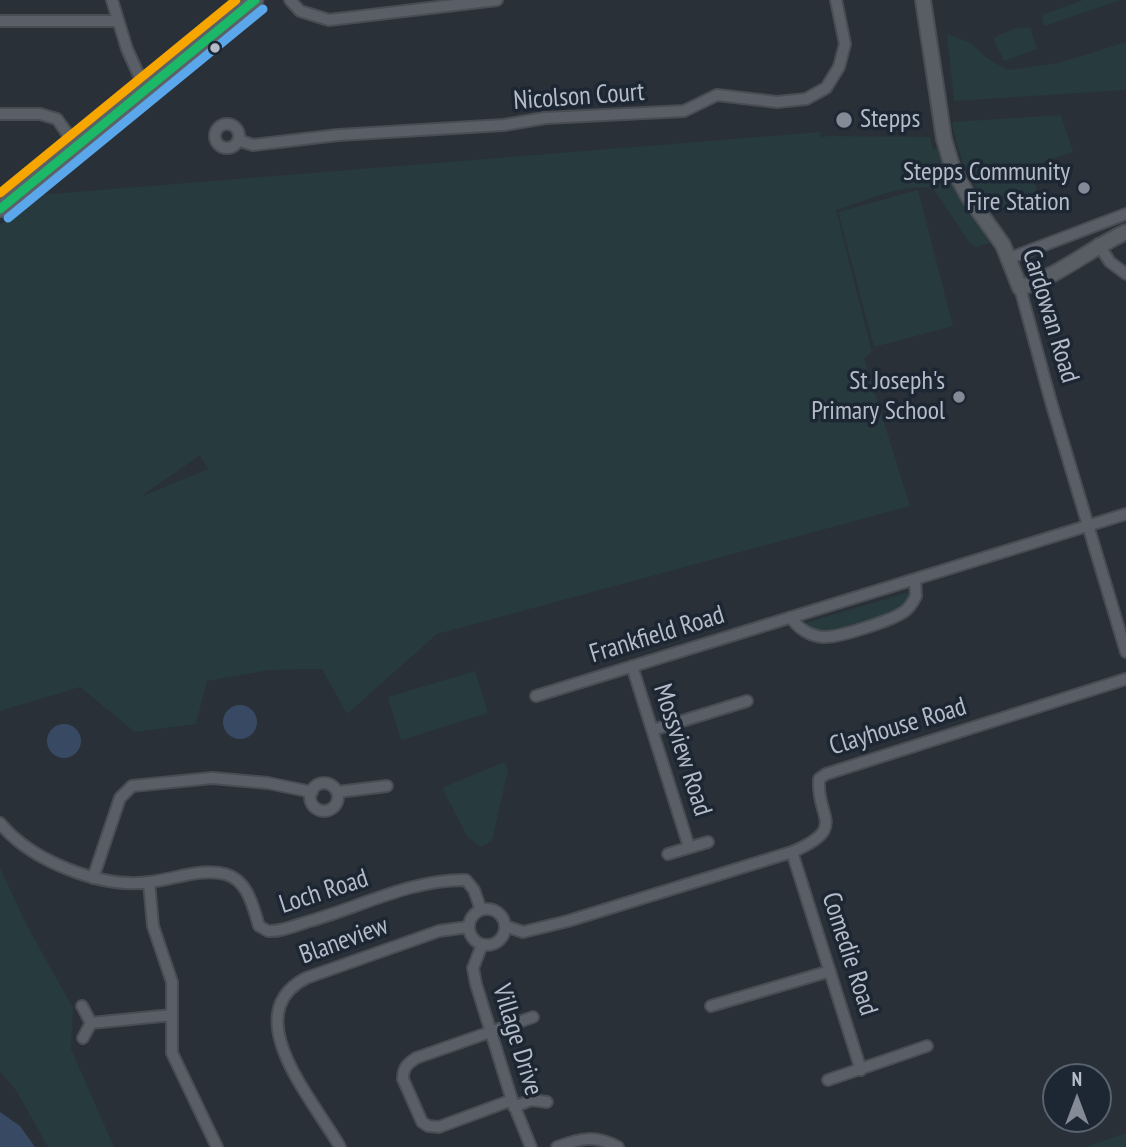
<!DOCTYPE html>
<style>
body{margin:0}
#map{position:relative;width:1126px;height:1147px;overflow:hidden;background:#2a3038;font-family:"PT Sans Narrow",sans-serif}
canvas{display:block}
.north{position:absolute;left:1042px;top:1063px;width:70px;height:70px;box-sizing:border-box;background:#1d2633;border:2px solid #59626f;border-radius:50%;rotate:0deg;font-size:19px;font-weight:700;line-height:28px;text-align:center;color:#b4bcc9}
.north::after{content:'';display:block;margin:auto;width:24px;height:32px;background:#848b96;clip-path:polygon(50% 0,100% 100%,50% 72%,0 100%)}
</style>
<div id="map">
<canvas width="1126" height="1147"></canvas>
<div class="north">N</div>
</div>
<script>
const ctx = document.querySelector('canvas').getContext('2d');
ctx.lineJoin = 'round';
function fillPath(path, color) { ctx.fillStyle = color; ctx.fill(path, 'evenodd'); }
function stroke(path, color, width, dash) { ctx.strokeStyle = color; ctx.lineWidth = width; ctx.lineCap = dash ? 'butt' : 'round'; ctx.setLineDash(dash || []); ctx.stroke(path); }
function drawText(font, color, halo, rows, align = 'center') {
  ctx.font = font + ' "PT Sans Narrow",sans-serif'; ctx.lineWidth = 7; ctx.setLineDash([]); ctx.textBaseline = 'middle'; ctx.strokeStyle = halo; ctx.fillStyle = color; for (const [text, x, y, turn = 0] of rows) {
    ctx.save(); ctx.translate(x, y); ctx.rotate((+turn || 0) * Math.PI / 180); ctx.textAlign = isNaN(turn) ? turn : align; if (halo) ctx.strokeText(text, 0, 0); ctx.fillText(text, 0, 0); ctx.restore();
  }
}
fillPath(new Path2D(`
 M1083,0H1121L1044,26L1042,15Z
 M1030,27L1037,49L1004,61L993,38L1016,28Z
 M947,34L971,43L987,58L1007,70L1059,63L1126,42V90L954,101Z
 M1061,115L1073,152L1030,167L1038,194L992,213C971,183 958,158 952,122Z
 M820,132L821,138L827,136L930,137L933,149H937L949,178L990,243L976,247L969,242L933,188C901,183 866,201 836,210L872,352L864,358L910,506L437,634L347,714L322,669L270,670L207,681L196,724L135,732L80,687L0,711V225L38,195ZM200,455L208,469L143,496V495Z
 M918,190L953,326L874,347L838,212Z
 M910,592L911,595L899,612L824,635L806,628L805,623Z
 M475,671L488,713L401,740L388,697Z
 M504,762L508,770L492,841L480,847L467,836L442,788Z
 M0,868L27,926L73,1008L71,1049L114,1147H48L16,1090L0,1071Z
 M1126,1133V1147H1085Z`), '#273a3e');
fillPath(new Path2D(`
 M223 722a17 17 0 1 1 34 0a17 17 0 1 1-34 0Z
 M47 741a17 17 0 1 1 34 0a17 17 0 1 1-34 0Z
 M0,1112L20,1126L35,1147H0Z`), '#384963');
const street = new Path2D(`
 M112,0L127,49L146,91
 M290,0L300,11L329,20L497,0
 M0,21H117
 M0,114H40L57,119L76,146
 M215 136a12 12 0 1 1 24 0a12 12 0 1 1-24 0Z
 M238,140L253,145L338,135L504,125L545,118L684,111L717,95L777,102L806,99L826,88L839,67L845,44L836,0
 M1098,244L1110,262L1126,274
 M1010,258L1126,214
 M1020,288L1051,402L1126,652
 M791,617C797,628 810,636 823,637C838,638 889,621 902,613C908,610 913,602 916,596L915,579
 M632,666L689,847
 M536,696L1126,514
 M653,730L747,701
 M310 797a14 14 0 1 1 28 0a14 14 0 1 1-28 0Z
 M337,792L387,786
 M0,823C31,861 102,889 150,882C175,879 201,868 225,874C248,880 253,907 259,926L268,931C282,932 296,925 310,921C360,907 412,879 466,880L474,890L481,910
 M792,852L861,1070
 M668,854L708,842
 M93,878L120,798L132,786L212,778L268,783L312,792
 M149,883L153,926L172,982V1053L217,1147
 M469 927a18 18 0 1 1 36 0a18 18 0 1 1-36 0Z
 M505,926L523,932L568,921L792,852C849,827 816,819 819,779L826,774L1126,679
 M482,945L473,968L476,984L512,1100L531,1147
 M82,1006L91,1023L83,1038
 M711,1006L830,971
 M91,1023L172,1015
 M828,1080L927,1046
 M512,1100L439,1127L428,1126L422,1122L403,1079C403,1068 407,1064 416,1058L533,1017
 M514,1107L531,1100L547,1102
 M340,1147C316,1103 235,1015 306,978L439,931L468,927
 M557,1147C581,1138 595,1135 618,1147`);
const secondary = new Path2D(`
 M923,0L944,139L952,166L968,196L1003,245L1020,288C1063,274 1087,250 1126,232`);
const primary = new Path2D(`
 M0,209L255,0`);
stroke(street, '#484c53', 14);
stroke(secondary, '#484c53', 18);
stroke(primary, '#484c55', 19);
stroke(street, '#5a5e66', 10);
stroke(secondary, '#595d64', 14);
stroke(primary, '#5c6168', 16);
stroke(new Path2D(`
 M0,209L255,0`), '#1ab867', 9);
stroke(new Path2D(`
 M8,218L263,9`), '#5aa8eb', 9);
stroke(new Path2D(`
 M0,193L236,0`), '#f7a600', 9);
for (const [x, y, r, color] of [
 [215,48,6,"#b4bcc9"],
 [844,120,9,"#848b96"],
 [1084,188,7,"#848b96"],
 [959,397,7,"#848b96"]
]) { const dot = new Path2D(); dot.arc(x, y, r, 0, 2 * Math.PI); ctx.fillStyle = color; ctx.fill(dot); stroke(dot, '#1d2633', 2.5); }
drawText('26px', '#b4bcc9', '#1d2633', [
 ["Nicolson Court",579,97,-4],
 ["Cardowan Road",1050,316,73],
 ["Frankfield Road",657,635,-17],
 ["Clayhouse Road",898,727,-17],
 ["Mossview Road",682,750,72],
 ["Loch Road",324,892,-18],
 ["Blaneview",344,941,-20],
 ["Comedie Road",849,954,72],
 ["Village Drive",517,1040,73]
]);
drawText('26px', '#b4bcc9', '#1d2633', [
 ["Stepps",860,120,"left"],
 ["Stepps Community",1070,173],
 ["Fire Station",1070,203],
 ["St Joseph's",945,382],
 ["Primary School",945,412]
], 'right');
</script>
